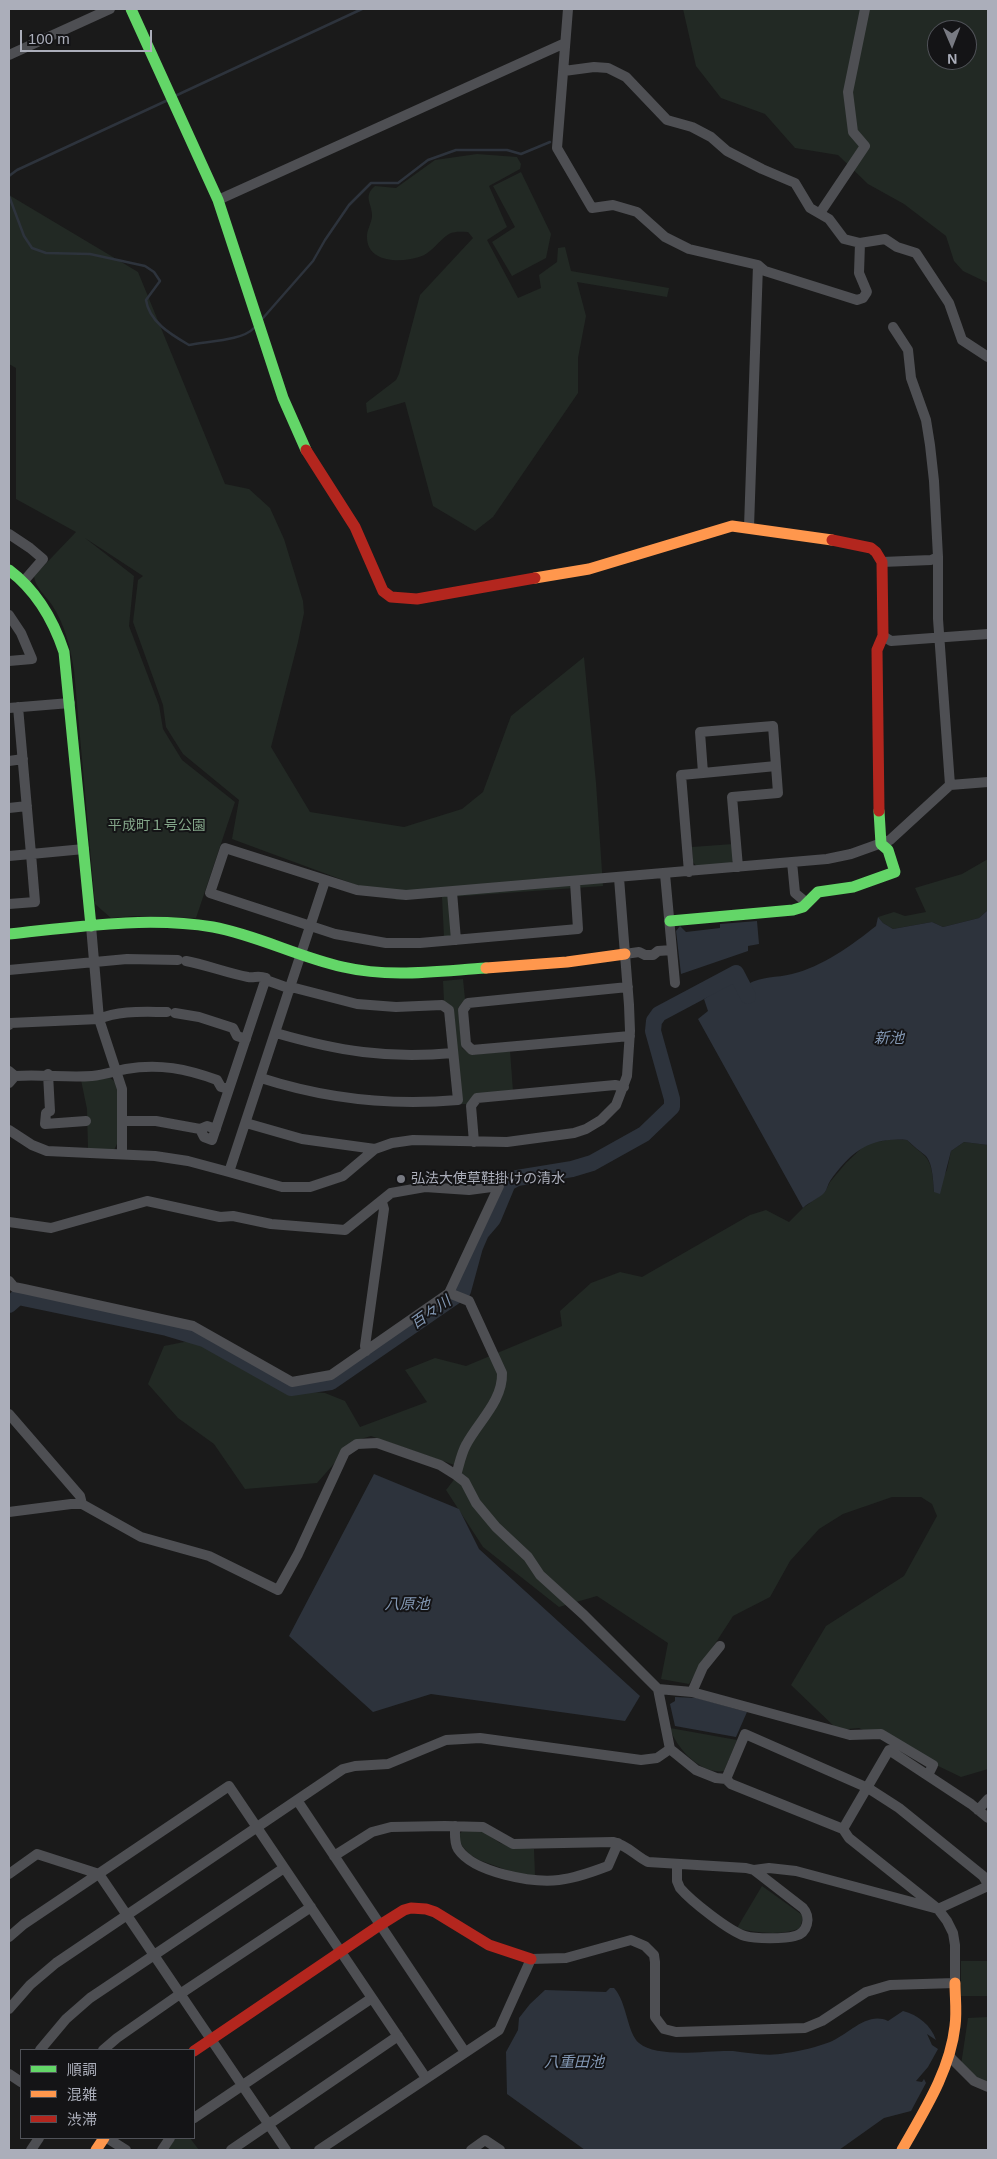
<!DOCTYPE html>
<meta charset="utf-8">
<style>
body{margin:0}
#map{position:relative;width:997px;height:2159px;overflow:hidden;background:#1a1a1a;font-family:Helvetica,"Noto Sans JP",sans-serif}
canvas{display:block}
.frame{position:absolute;inset:0;border:10px solid #abaeba;pointer-events:none}
.legend{position:absolute;left:20px;top:2049px;width:175px;height:90px;box-sizing:border-box;background:#141416;border:1px solid #505258;margin:0;padding:6px 9px;list-style:none;font-size:15px;color:#abaeba}
.legend li{display:flex;align-items:center;gap:10px;height:25px}
.legend b{width:25px;border:1px solid #505258}
.north{position:absolute;left:927px;top:20px;width:50px;height:50px;box-sizing:border-box;background:#141416;border:1px solid #505258;border-radius:50%;rotate:179deg;font-size:14px;font-weight:700;line-height:20px;text-align:center;color:#abaeba}
.north::after{content:'';display:block;margin:auto;width:18px;height:22px;background:#787a82;clip-path:polygon(50% 0,100% 100%,50% 72%,0 100%)}
.scale{position:absolute;left:20px;top:30px;width:132px;height:22px;box-sizing:border-box;border:2px solid #abaeba;border-top:0;padding-left:6px;font-size:15px;line-height:18px;white-space:nowrap;color:#abaeba;-webkit-text-stroke:4px #141416;paint-order:stroke}
</style>
<div id="map">
<canvas width="997" height="2159"></canvas>
<div class="frame"></div>
<ul class="legend">
<li><b style="height:6px;background:#63d668"></b>順調</li>
<li><b style="height:6px;background:#ff974d"></b>混雑</li>
<li><b style="height:6px;background:#b3261e"></b>渋滞</li>
</ul>
<div class="north">N</div>
<div class="scale">100 m</div>
</div>
<script>
const ctx = document.querySelector('canvas').getContext('2d');
ctx.lineJoin = 'round';
function fillPath(path, color) { ctx.fillStyle = color; ctx.fill(path, 'evenodd'); }
function stroke(path, color, width, dash) { ctx.strokeStyle = color; ctx.lineWidth = width; ctx.lineCap = dash ? 'butt' : 'round'; ctx.setLineDash(dash || []); ctx.stroke(path); }
function drawText(font, color, halo, rows, align = 'center') {
  ctx.font = font + ' Helvetica,"Noto Sans JP",sans-serif'; ctx.lineWidth = 4; ctx.setLineDash([]); ctx.textBaseline = 'middle'; ctx.strokeStyle = halo; ctx.fillStyle = color; for (const [text, x, y, turn = 0] of rows) {
    ctx.save(); ctx.translate(x, y); ctx.rotate((+turn || 0) * Math.PI / 180); ctx.textAlign = isNaN(turn) ? turn : align; if (halo) ctx.strokeText(text, 0, 0); ctx.fillText(text, 0, 0); ctx.restore();
  }
}
fillPath(new Path2D(`
 M683,9H988V283L963,271L954,261L946,236L904,204L868,184L838,155L795,148L765,114L721,98L696,66ZM937,30H967V60H937Z
 M477,154L517,157L521,164L520,169L489,186L507,227L487,240L518,298L541,288L539,275L557,262L558,248L565,247L571,271L669,288L667,297L577,282L586,316L578,358V393L493,517L475,531L433,506L405,402L367,413L366,403L396,380L399,374L420,295L473,238L468,232C462,232 455,231 449,234C439,240 431,254 419,257C401,263 366,263 367,236C367,230 371,224 372,217C373,204 362,197 375,186L396,188L435,160Z
 M521,172L551,234L546,258L512,276L492,242L515,227L493,186Z
 M9,195L138,272L225,484L249,489L270,508L284,539L303,601L304,613L298,642L271,747L310,812L404,827L462,809L483,792L511,716L584,657L596,783L603,886L449,897L453,937H444L442,897L397,900L232,839L239,800L183,754L166,727L163,705L133,622L138,580L143,576L85,538L134,576L129,626L159,705L163,729L182,760L235,802L196,918L133,916L111,918L95,904L74,670C70,646 65,625 52,605C45,595 35,587 34,576L76,532L16,499V368L9,364Z
 M733,844L734,860L730,864L697,867L693,862L692,847Z
 M988,859V910L979,918L943,927L932,922L893,929L883,923L878,917L894,912L905,916L926,912L915,888L962,874Z
 M463,979L465,999L458,1008L462,1048L471,1055L510,1051L513,1091L475,1094L467,1104H461L444,1001L443,981Z
 M110,1078L117,1083V1144L114,1150L88,1149L87,1109L81,1080Z
 M892,1139L907,1140C912,1146 920,1151 925,1156C933,1164 933,1182 934,1192L947,1170L951,1151L964,1142L988,1145V1769L961,1777L859,1728L838,1730L791,1685L826,1626L904,1576L937,1516L932,1504L921,1497H892L843,1514L819,1529L790,1561L770,1597L733,1616L689,1684L661,1679L668,1643L597,1596L559,1607L483,1547L446,1490L463,1468L371,1436L354,1441L317,1483L245,1489L214,1444L178,1418L148,1384L164,1346L194,1340L224,1344L288,1390L325,1393L345,1401L360,1427L427,1402L405,1370L435,1358L466,1366L562,1326L560,1311L591,1283L620,1272L642,1277L750,1215L766,1210L789,1222L803,1208L825,1192L830,1182L846,1163L866,1144Z
 M670,1728L737,1740L724,1771C701,1775 676,1748 670,1728Z
 M464,1830L484,1832L500,1843L511,1847L534,1849L535,1876L515,1873L479,1860L469,1854L459,1842V1834Z
 M762,1886L801,1914L803,1917L800,1928C784,1936 754,1933 737,1928Z
 M961,1961H988V1996H961Z
 M988,2017V2086L961,2065L968,2018Z
 M176,2138H190L199,2150H167Z`), '#222924');
fillPath(new Path2D(`
 M988,910V1145L964,1142L951,1151L940,1194L934,1192C933,1182 933,1164 926,1156C920,1151 913,1146 907,1140C869,1137 851,1152 830,1181C828,1184 827,1189 825,1192C820,1198 809,1202 803,1208L698,1019L708,1011L704,999L742,974L748,984C762,976 776,978 792,974C822,967 852,945 876,926L878,917L883,923L893,929L932,922L943,927L979,918Z
 M757,921L759,944L748,946V951L681,974L676,931L680,926L686,932L720,928V924Z
 M374,1474L459,1509L479,1549L640,1696L625,1721L431,1694L373,1712L289,1636Z
 M675,1697L697,1698L747,1712L736,1737L675,1726L670,1704L675,1701Z
 M610,1988H614C627,2002 627,2033 639,2043C658,2059 708,2050 733,2051C750,2053 768,2057 786,2053C800,2051 817,2047 830,2042C848,2035 867,2011 888,2021L903,2011C918,2015 931,2025 936,2040L927,2034L932,2045L938,2049L928,2067L916,2081L922,2082L924,2079L926,2083L911,2111L884,2118L839,2150H585L507,2094L506,2052L518,2030L519,2018L530,2004L545,1990L606,1992Z`), '#2d333c');
stroke(new Path2D(`
 M175,96L362,9
 M9,176L17,170L168,100
 M9,196L24,236L32,248L46,253L90,254L145,266L154,272L160,281L146,300C149,322 172,335 189,345C207,341 242,341 254,328
 M263,318L313,261L325,240L349,205L371,183H398L428,160L456,150H507L521,154L550,142`), '#2d333c', 2.5);
stroke(new Path2D(`
 M9,1305L18,1297L167,1328L204,1339L291,1388L331,1382L463,1291L475,1247L481,1233L493,1219L508,1183L517,1178L572,1169L592,1163L644,1134L672,1107V1099L653,1031L654,1021L659,1014L736,973L748,996`), '#2d333c', 16);
stroke(new Path2D(`
 M568,9L557,148L592,208L613,205L637,212L665,237L689,249L758,265L765,271L857,300L863,298L867,292L859,273L860,243
 M9,55L110,9
 M564,71L594,67L608,68L626,77L667,120L692,127L711,137L727,151L762,169L795,183L810,208L829,219L844,239L860,243L885,239L897,247L916,253L949,303L962,340L988,357
 M218,200L565,43
 M820,213L865,146L853,132L848,92L865,9
 M893,327L908,350L911,378L926,420L930,445L934,481L938,557V619L950,785
 M749,527L758,265
 M9,534L30,548L43,559L23,582
 M882,562L931,560L938,557
 M9,615L21,633L32,659L9,661
 M883,636L891,641L988,634
 M18,707L31,854L84,849
 M9,708L70,703
 M9,761L23,759
 M703,773L776,766
 M9,808L27,806
 M9,856L31,854L35,902L9,904
 M792,862L795,893L807,903
 M689,872L681,775L703,773L700,732L773,726L778,793L732,797L738,867
 M665,874L675,983
 M325,881L229,1172L282,1187H310L343,1176L375,1149L392,1143L413,1140L507,1142L574,1133L586,1129L601,1120L616,1105L627,1076L630,1031L629,1005L619,878
 M575,882L578,929L420,943H386L335,934L210,893L225,848L357,890L406,895L827,859L851,854L890,840L950,785L988,782
 M452,892L456,940
 M91,926L99,1019L122,1089V1154
 M625,954L639,952L645,955H653L658,951L672,950
 M186,961C207,965 227,973 248,977C255,978 258,975 266,978L212,1140L204,1137L200,1129L207,1126L216,1129
 M9,970L127,959L178,960
 M266,980L291,989
 M628,987L468,1003L463,1010L466,1044L472,1050L630,1036
 M175,1013L199,1017L233,1028L237,1036L246,1039
 M9,1025L10,1023L99,1019C119,1010 145,1012 167,1012
 M276,1033C338,1051 387,1059 453,1053
 M9,1071L15,1076L9,1083
 M48,1074L50,1111L46,1113L45,1124L86,1121
 M15,1076C41,1074 67,1078 92,1076C104,1075 115,1071 126,1069C159,1063 187,1069 217,1080L221,1087L229,1089
 M261,1078C326,1099 390,1106 458,1100L449,1010L442,1005L396,1007L357,1004L291,987
 M123,1121H156L200,1129
 M246,1123L302,1139L375,1149
 M9,1130L32,1145L47,1151L155,1156L188,1161L229,1172
 M474,1142L471,1106L477,1098L615,1085L624,1087
 M9,1222L51,1228L147,1201L220,1217L233,1216L271,1224L345,1230L391,1193L425,1187L469,1190L499,1186
 M9,1281L14,1287L24,1289L193,1326L292,1382L331,1375L449,1293L499,1186
 M449,1293L469,1301L502,1373C503,1401 478,1422 466,1445C461,1454 459,1466 456,1475
 M366,1351L365,1346L384,1209L382,1202
 M9,1414L80,1496L82,1504
 M9,1512L71,1504H82L141,1537L209,1556L278,1590L298,1554L345,1452L357,1444L377,1443L440,1465L456,1475L465,1482L476,1503L496,1527L528,1557L540,1575L584,1615L658,1689L692,1692L850,1735L881,1734L933,1765L928,1775
 M692,1692L703,1667L720,1646
 M726,1779L745,1734L868,1788L899,1808L983,1876L988,1884
 M297,1800L465,2052
 M978,1810L988,1799
 M455,1826C455,1833 454,1843 458,1849C474,1873 533,1883 559,1880C576,1878 592,1872 608,1866L618,1843
 M843,1829L889,1750L971,1804L988,1818
 M334,1856L372,1832L391,1827L445,1826L483,1827L513,1844L613,1842C627,1845 636,1856 648,1862L746,1868L754,1870L803,1908C811,1917 808,1933 795,1936C785,1939 755,1939 745,1936C729,1931 691,1901 680,1888L677,1881V1865
 M754,1870L769,1868L796,1871L938,1909L988,1886
 M9,1874L37,1854L99,1874L286,2150
 M9,1937L24,1924L229,1786L426,2078
 M9,2009L30,1985L56,1963L343,1769L355,1766L388,1764L446,1740L480,1738L641,1760L657,1758L670,1749
 M40,2050L66,2019L90,1998L284,1868
 M103,2050L117,2038L180,1994L311,1907
 M949,2056L974,2081L988,2087
 M9,2074L21,2082
 M194,2118L372,1998
 M107,2138L126,2150
 M31,2150L39,2138
 M162,2150L170,2138
 M231,2150L398,2036
 M319,2150L499,2030L531,1959L566,1958L631,1940L645,1946L654,1955L655,1962V2017L664,2029L676,2032L805,2028L822,2021L866,1992L890,1985L955,1983V1945L953,1933L947,1921L938,1909L849,1838L843,1829L731,1784L726,1779L716,1778L696,1770L670,1749L658,1689
 M471,2150L485,2140L500,2150`), '#4e4f53', 10);
stroke(new Path2D(`
 M131,9L218,200L283,398L306,450
 M9,570C37,591 53,619 64,652L91,926
 M670,921L793,910L803,907L818,892L853,887L895,872L888,850L881,844L879,811
 M9,934C76,927 146,916 213,927C257,935 298,957 343,967C390,978 438,971 486,968`), '#63d668', 11);
stroke(new Path2D(`
 M535,578L589,569L732,526L832,540
 M486,968L567,962L625,954
 M96,2150L104,2138
 M902,2150C924,2111 950,2071 955,2026C957,2012 955,1997 955,1983`), '#ff974d', 11);
stroke(new Path2D(`
 M306,450L355,527L383,591L391,597L417,599L535,578
 M832,540L871,548L876,552L882,562L883,636L877,650L879,811
 M194,2051L380,1925L404,1910L411,1908L426,1909L435,1912L489,1945L531,1959`), '#b3261e', 11);
for (const [x, y, r, color] of [
 [401,1179,5,"#787a82"]
]) { const dot = new Path2D(); dot.arc(x, y, r, 0, 2 * Math.PI); ctx.fillStyle = color; ctx.fill(dot); stroke(dot, '#141416', 2); }
drawText('14px', '#83a589', '#141416', [
 ["平成町１号公園",157,826]
]);
drawText('14px', '#abaeba', '#141416', [
 ["弘法大使草鞋掛けの清水",411,1179]
], 'left');
drawText('italic 15px', '#8398b4', '#141416', [
 ["新池",889,1039],
 ["百々川",431,1313,-35],
 ["八原池",407,1605],
 ["八重田池",574,2063]
]);
</script>
